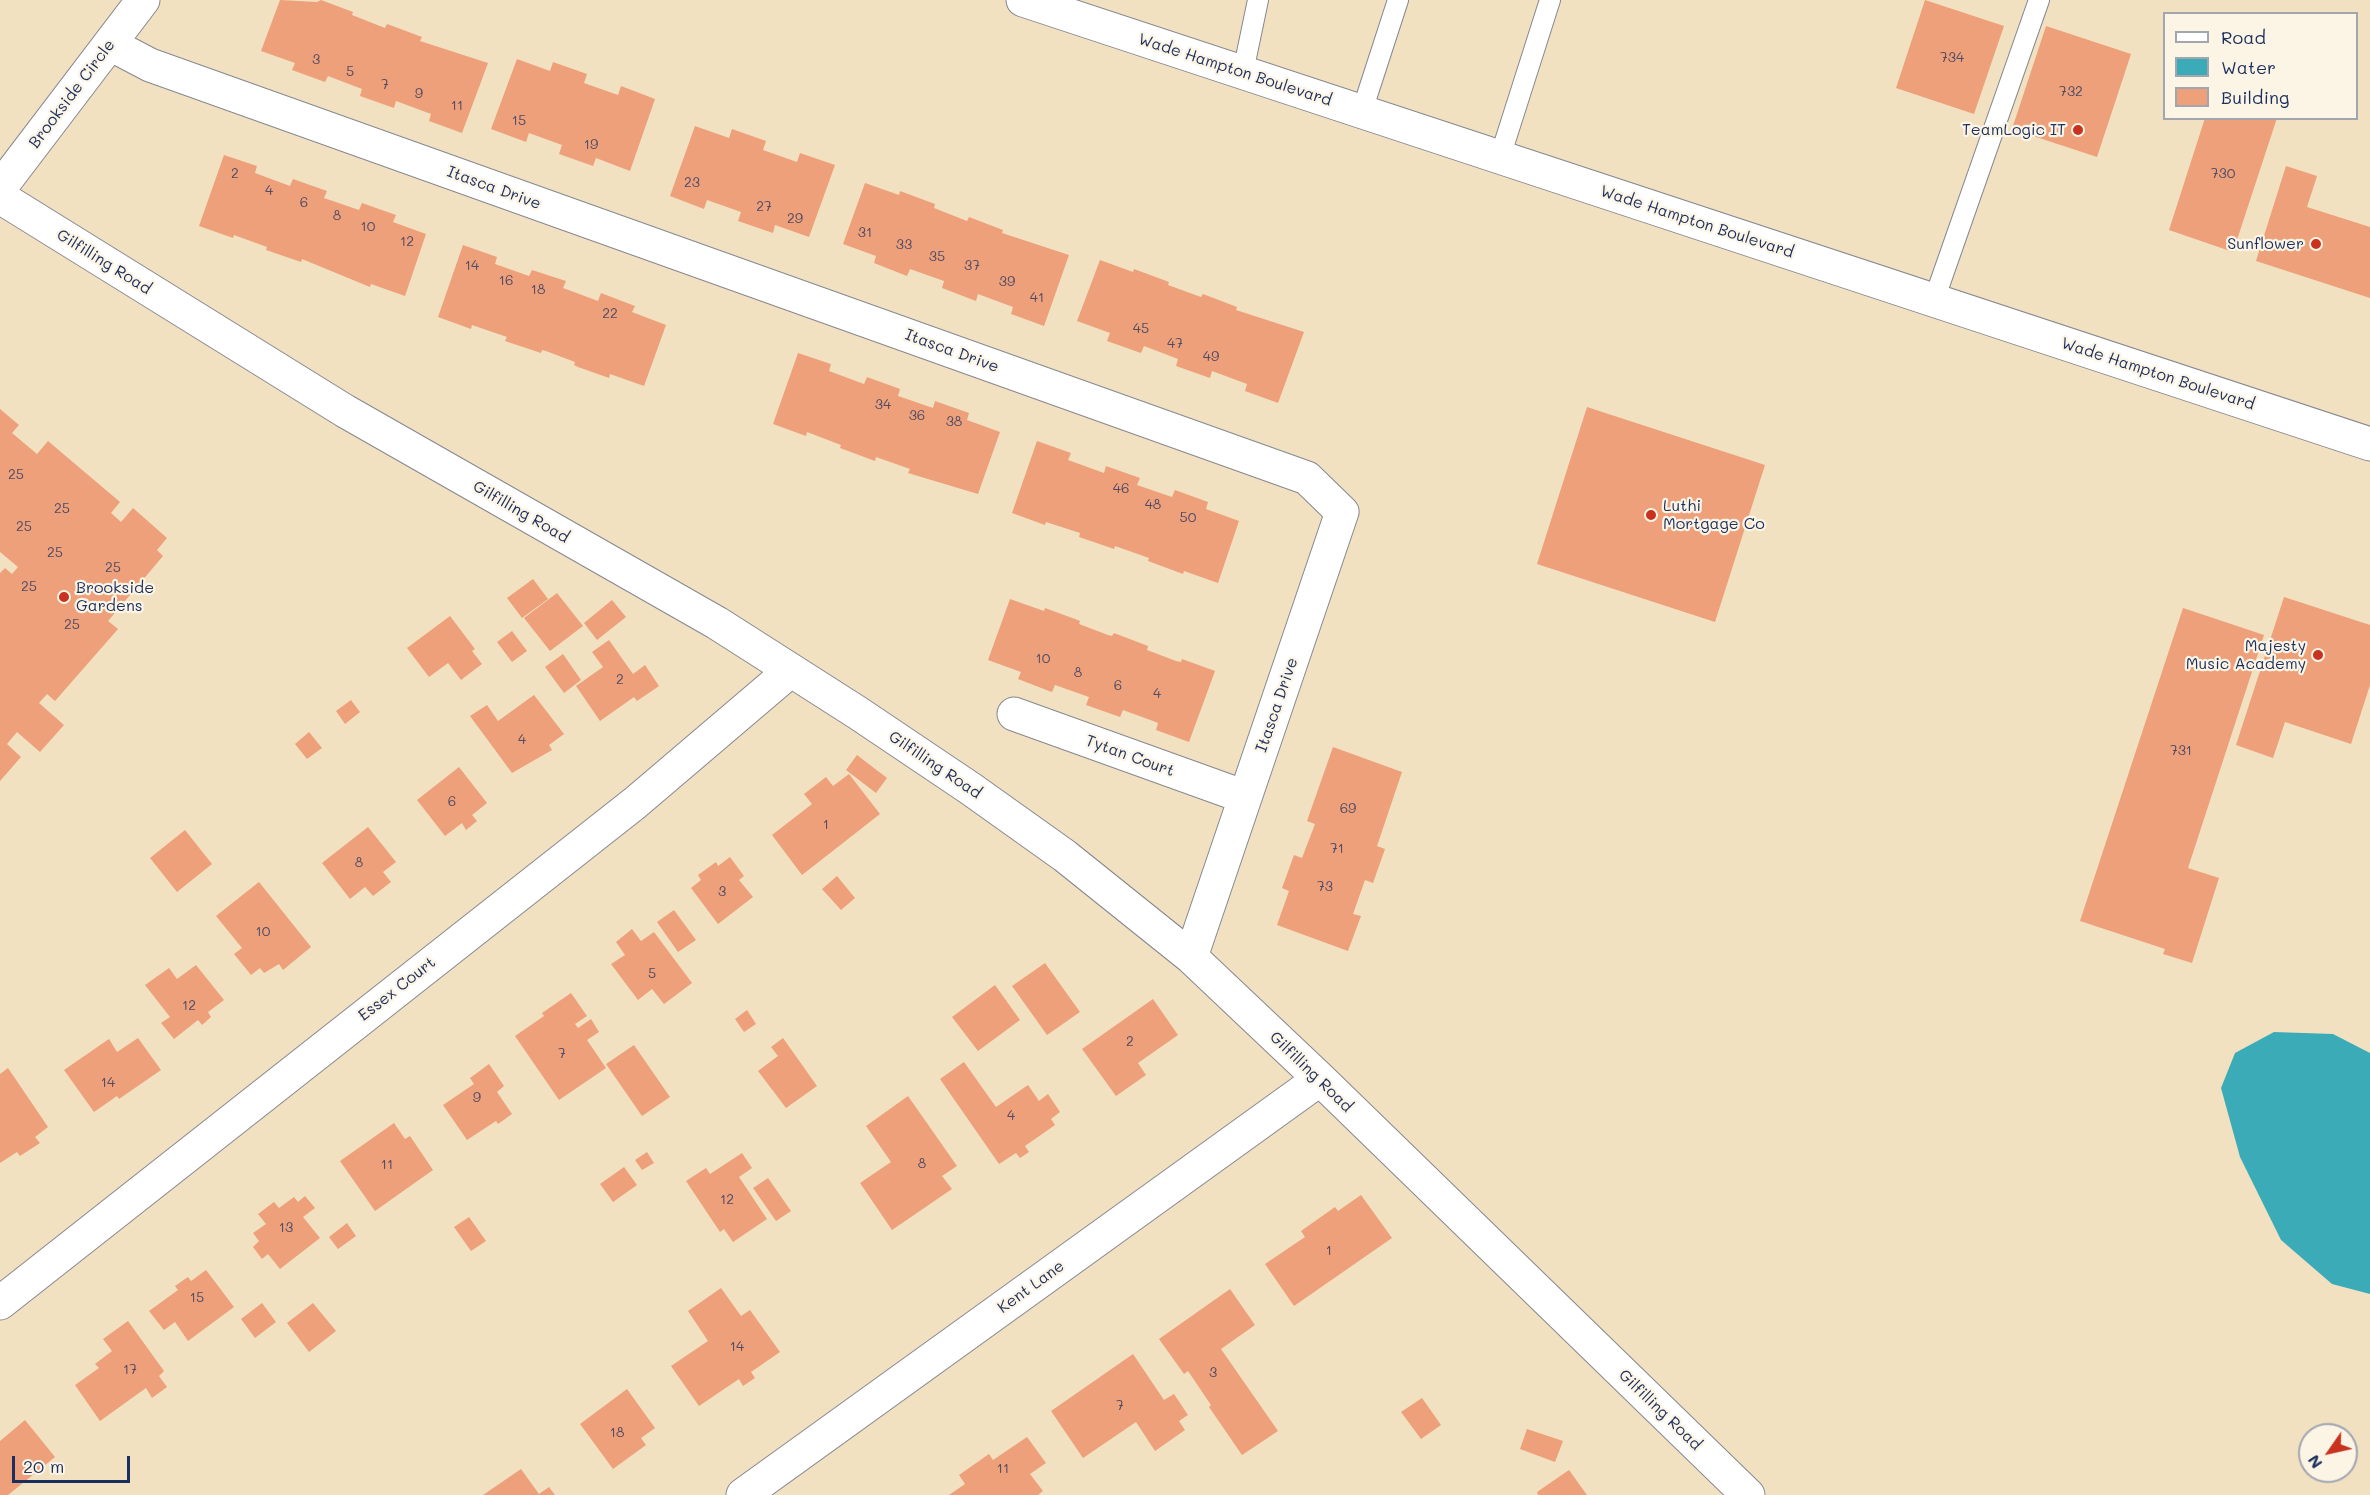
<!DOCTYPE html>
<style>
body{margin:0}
#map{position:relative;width:2370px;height:1495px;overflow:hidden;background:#f1e1c1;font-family:Mali,sans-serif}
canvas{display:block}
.legend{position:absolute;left:2163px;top:12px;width:195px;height:108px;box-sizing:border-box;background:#fcf5e5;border:2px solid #a2a6af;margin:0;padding:8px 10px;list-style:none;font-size:18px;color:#1b2f5e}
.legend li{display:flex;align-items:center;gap:12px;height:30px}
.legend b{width:30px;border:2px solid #a2a6af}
.north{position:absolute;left:2298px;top:1423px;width:60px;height:60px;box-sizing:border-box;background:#fcf5e5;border:2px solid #a2a6af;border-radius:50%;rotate:236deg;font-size:16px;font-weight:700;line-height:24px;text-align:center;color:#1b2f5e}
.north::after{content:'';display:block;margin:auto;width:21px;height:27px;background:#c8321e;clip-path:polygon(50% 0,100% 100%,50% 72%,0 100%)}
.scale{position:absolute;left:12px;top:1456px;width:118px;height:27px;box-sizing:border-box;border:3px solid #1b2f5e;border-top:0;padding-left:8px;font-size:18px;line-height:21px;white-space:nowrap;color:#1b2f5e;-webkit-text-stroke:4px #fcf5e5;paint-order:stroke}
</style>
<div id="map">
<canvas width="2370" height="1495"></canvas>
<ul class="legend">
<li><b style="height:8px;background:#fff"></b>Road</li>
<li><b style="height:16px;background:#3bacb7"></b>Water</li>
<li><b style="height:16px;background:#eda07a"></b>Building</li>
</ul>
<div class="north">N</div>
<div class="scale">20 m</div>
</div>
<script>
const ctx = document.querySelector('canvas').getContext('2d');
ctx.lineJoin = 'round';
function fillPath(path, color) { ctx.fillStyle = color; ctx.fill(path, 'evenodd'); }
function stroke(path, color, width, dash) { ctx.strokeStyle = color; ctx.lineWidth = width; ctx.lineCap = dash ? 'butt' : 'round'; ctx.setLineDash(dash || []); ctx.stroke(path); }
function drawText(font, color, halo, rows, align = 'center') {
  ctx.font = font + ' Mali,sans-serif'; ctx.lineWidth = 4.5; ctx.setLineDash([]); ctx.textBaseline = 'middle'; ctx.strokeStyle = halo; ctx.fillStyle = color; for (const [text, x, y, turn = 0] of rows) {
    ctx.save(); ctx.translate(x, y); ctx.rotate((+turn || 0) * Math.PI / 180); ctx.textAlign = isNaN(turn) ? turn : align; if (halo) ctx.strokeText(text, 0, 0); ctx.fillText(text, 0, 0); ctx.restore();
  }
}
fillPath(new Path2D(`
 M2274,1032L2333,1034L2370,1053V1294L2332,1284L2281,1240L2240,1157L2221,1088L2235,1053Z`), '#3bacb7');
fillPath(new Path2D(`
 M280,0L317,2L321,0L353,12L352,15L385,28L387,24L422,37L420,41L488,63L462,133L429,121L431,114L396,101L394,108L360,96L362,89L328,76L325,82L292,70L295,63L261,51Z
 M1925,0L2004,26L1974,114L1896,88Z
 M2046,26L2131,54L2097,157L2012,129Z
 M517,59L550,71L553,62L587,74L584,83L618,95L621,86L655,99L630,171L596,158L593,166L559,154L562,145L529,133L526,142L491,129Z
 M2205,118H2277L2233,252L2169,230Z
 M695,126L729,138L732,129L766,141L763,150L797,162L800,153L835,165L809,237L775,225L773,233L738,221L741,212L707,200L704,209L670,196Z
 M224,155L257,166L255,173L290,186L293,179L327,191L324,198L359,210L362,203L396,215L393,222L426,234L405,296L371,284L370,287L302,259L301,262L266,250L267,247L234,235L233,238L199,226Z
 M2286,166L2317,176L2307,207L2370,227V298L2256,261Z
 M865,183L899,195L900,191L935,204L934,208L967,221L969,217L1003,230L1002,233L1069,255L1044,326L1011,314L1013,307L978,294L976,301L942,288L944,281L910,269L907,276L874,263L876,256L843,244Z
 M463,245L497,257L495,264L529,276L532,270L566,281L563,288L598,301L601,293L635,306L632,312L666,325L644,386L610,374L609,378L578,367L574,365L575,362L546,351L542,350L541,353L505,341L507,337L472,325L471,329L438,317Z
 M1100,260L1133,272L1134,269L1169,282L1168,285L1201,297L1203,294L1237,307L1236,310L1304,332L1278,403L1245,391L1247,384L1212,371L1210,378L1176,366L1178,359L1144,346L1141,353L1107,341L1110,333L1077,321Z
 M798,353L831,364L829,371L864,384L867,377L900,389L898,396L933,408L935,401L969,413L967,420L1000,432L978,494L908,473L910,469L876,457L875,461L840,448L841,445L807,432L806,436L773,424Z
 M1587,407L1765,465L1715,622L1537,564Z
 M0,409L19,425L12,433L37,454L48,441L120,502L111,513L121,522L133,508L167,538L157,550L163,556L108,621L118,629L55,701L47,694L39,703L64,725L40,752L17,732L7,744L21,757L0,781V573L5,568L12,574L18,567L0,552Z
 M1037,441L1071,453L1068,460L1104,473L1106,466L1140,478L1137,485L1172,497L1175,490L1208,502L1206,509L1239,521L1218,583L1184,571L1183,574L1148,561L1149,558L1115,546L1114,549L1079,537L1080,533L1046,522L1045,525L1012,513Z
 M533,579L548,599L522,618L507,598Z
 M557,593L583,626L550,651L524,618Z
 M2284,597L2370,625V685L2351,744L2285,722L2273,758L2236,745Z
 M1010,599L1044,611L1045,608L1075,619L1080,621L1079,624L1108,635L1112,636L1114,633L1148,646L1147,650L1176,661L1181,662L1182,659L1215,671L1189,742L1156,730L1158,723L1153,721L1123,710L1120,717L1086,705L1089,697L1055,685L1052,692L1049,691L1018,679L1021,672L988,660Z
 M612,600L626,617L597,640L584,623Z
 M2183,608L2264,635L2188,868L2219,878L2192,963L2163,954L2165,949L2080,921Z
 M450,616L475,649L472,651L482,664L461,680L448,663L429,677L407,648Z
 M512,631L527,651L512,662L497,642Z
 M609,640L633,674L645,665L659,686L637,701L634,697L600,721L576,686L603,667L592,652Z
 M563,654L581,680L564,693L545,667Z
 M534,695L564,734L549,745L552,750L512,773L470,716L487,705L498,721Z
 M351,700L360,712L345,724L336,711Z
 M309,732L322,748L307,759L295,744Z
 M1333,747L1402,772L1377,846L1385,849L1373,883L1365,880L1353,914L1361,916L1348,951L1277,925L1289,891L1282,888L1294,855L1302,858L1315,824L1307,821Z
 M857,755L887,778L876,793L846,770Z
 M459,767L487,803L472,815L477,821L466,830L462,823L445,836L417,800Z
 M849,774L880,814L802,875L772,835L812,804L804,794L826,777L833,786Z
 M368,827L396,862L383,872L391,882L373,896L365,887L350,899L322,863Z
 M185,830L212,864L177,892L150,858Z
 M730,857L744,876L739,880L753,897L718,924L691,888L701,880L698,875L716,862L718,866Z
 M837,876L855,898L841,910L822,889Z
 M259,882L311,947L283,970L279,964L264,973L260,968L251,975L234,954L242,948L216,916Z
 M674,910L696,940L678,952L657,922Z
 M632,929L641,941L654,932L692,983L664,1004L652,989L638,1000L611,964L625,955L616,942Z
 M1045,963L1080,1012L1047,1035L1012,986Z
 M196,965L224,1000L208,1012L211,1017L202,1025L198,1020L174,1039L161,1023L170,1017L145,985L169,968L177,979Z
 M995,985L1020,1020L978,1051L952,1017Z
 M571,993L587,1016L575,1024L578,1028L591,1019L599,1032L587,1040L606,1068L559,1100L515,1036L544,1016L542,1013Z
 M1153,999L1178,1035L1138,1063L1146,1075L1116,1096L1082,1049Z
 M747,1010L756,1024L744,1032L735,1019Z
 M138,1038L161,1070L119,1099L117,1096L94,1112L64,1070L109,1039L117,1052Z
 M783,1038L817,1086L786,1108L758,1071L778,1056L771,1047Z
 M634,1045L670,1097L642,1116L606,1064Z
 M964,1062L996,1107L1028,1085L1039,1101L1048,1094L1060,1112L1051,1119L1055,1125L1025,1146L1029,1152L1020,1158L1016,1153L999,1164L940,1079Z
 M489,1064L504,1086L497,1092L512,1114L498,1124L496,1121L467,1140L443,1105L474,1084L470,1078Z
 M8,1068L48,1127L35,1137L40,1143L20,1156L17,1152L0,1163V1074Z
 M908,1096L957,1166L942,1176L952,1189L892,1230L860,1183L891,1162L866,1126Z
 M394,1123L405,1139L410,1136L433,1170L375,1211L340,1161Z
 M647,1152L654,1163L642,1170L635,1160Z
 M742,1153L752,1168L739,1177L767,1219L733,1242L724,1229L720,1232L686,1181L706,1168L710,1174Z
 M624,1167L637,1185L613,1202L600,1184Z
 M768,1178L791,1211L776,1221L753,1188Z
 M1361,1195L1392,1238L1294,1306L1265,1264L1305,1237L1301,1231L1335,1207L1338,1211Z
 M305,1196L315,1208L303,1217L320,1238L280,1269L268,1254L262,1259L253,1247L259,1241L253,1233L266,1224L258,1214L274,1202L279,1208L294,1197L298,1202Z
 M469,1217L486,1241L471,1251L454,1227Z
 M347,1223L356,1236L338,1249L329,1237Z
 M206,1270L234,1307L188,1341L175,1322L164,1330L149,1311L178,1290L175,1286L188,1277L191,1281Z
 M721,1288L741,1316L750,1310L780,1352L751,1372L755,1378L743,1386L739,1379L699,1406L671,1366L708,1341L688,1311Z
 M1230,1289L1255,1325L1221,1349L1278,1431L1242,1455L1209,1407L1211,1405L1188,1371L1184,1374L1159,1339Z
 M262,1303L276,1322L255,1338L241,1319Z
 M313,1303L336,1331L309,1352L287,1323Z
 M128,1321L164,1371L159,1376L167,1387L152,1398L146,1388L100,1421L75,1385L99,1368L95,1364L112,1351L103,1339Z
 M1133,1354L1164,1400L1174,1394L1188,1415L1179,1421L1185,1430L1155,1451L1136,1422L1083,1458L1051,1411Z
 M627,1389L655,1428L641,1438L646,1445L613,1469L580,1424Z
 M1422,1398L1441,1425L1421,1439L1401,1412Z
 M25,1420L55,1457L8,1495H0V1441Z
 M1527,1429L1563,1441L1555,1462L1520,1449Z
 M1027,1437L1046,1463L1030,1474L1043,1491L1038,1495H949L965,1484L959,1475L989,1454L993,1460Z
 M521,1469L539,1494L549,1487L555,1495H483Z
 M1569,1470L1587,1495H1538L1537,1492Z`), '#eda07a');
const lane = new Path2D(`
 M1243,72L1258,0
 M1362,111L1398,0
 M1500,157L1550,0
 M1934,300L2039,0`);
const street = new Path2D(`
 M110,44L150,65L1307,478L1342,512L1191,957
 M0,188L143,0
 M0,197L345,411L717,623L858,713L971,789L1065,856L1191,957L1320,1079L1748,1495
 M1014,714L1245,797
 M0,1303L635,803L790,671
 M743,1495L1320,1079`);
const primary = new Path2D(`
 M1023,0L2370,444`);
stroke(lane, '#868890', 22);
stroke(street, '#868890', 35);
stroke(primary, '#868890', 35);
stroke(lane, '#fff', 20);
stroke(street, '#fff', 33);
stroke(primary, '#fff', 33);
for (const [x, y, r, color] of [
 [2078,130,6,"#c8321e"],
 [2316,244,6,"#c8321e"],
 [1651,515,6,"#c8321e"],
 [64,597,6,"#c8321e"],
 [2318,655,6,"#c8321e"]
]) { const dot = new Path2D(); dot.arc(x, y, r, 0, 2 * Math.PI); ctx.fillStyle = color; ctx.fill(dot); stroke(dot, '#fcf5e5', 2); }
drawText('14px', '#504b65', null, [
 ["734",1952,58],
 ["3",316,60],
 ["5",350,72],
 ["7",385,85],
 ["732",2071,92],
 ["9",419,94],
 ["11",457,106],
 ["15",519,121],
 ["19",591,145],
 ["2",235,174],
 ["730",2223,174],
 ["23",692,183],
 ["4",269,191],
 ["6",304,203],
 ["27",764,207],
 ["8",337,216],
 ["29",795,219],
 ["10",368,227],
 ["31",865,233],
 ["12",407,242],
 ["33",904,245],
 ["35",937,257],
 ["14",472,266],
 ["37",972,266],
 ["16",506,281],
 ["39",1007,282],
 ["18",538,290],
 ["41",1037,298],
 ["22",610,314],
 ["45",1141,329],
 ["47",1175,344],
 ["49",1211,357],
 ["34",883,405],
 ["36",917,416],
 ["38",954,422],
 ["25",16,475],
 ["46",1121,489],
 ["48",1153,505],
 ["25",62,509],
 ["50",1188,518],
 ["25",24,527],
 ["25",55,553],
 ["25",113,568],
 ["25",29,587],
 ["25",72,625],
 ["10",1043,659],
 ["8",1078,673],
 ["2",620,680],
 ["6",1118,686],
 ["4",1157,694],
 ["4",522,740],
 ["731",2181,751],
 ["6",452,802],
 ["69",1348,809],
 ["1",826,825],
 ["71",1337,849],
 ["8",359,863],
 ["73",1325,887],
 ["3",722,892],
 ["10",263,932],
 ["5",652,974],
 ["12",189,1006],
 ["2",1130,1042],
 ["7",562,1054],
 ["14",108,1083],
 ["9",477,1098],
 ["4",1011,1116],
 ["8",922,1164],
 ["11",387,1165],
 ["12",727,1200],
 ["13",286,1228],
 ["1",1329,1251],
 ["15",197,1298],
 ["14",737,1347],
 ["17",130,1370],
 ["3",1213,1373],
 ["7",1120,1406],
 ["18",617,1433],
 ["11",1003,1469]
]);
drawText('16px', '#1b2f5e', '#fcf5e5', [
 ["Wade Hampton Boulevard",1235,70,18],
 ["Brookside Circle",72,94,-53],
 ["Itasca Drive",494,188,20],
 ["Wade Hampton Boulevard",1697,222,18],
 ["Gilfilling Road",104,262,32],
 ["Itasca Drive",952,351,20],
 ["Wade Hampton Boulevard",2158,374,18],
 ["Gilfilling Road",521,512,30],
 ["Itasca Drive",1277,705,-71],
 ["Tytan Court",1130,756,20],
 ["Gilfilling Road",935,765,34],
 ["Essex Court",397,989,-38],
 ["Gilfilling Road",1311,1072,44],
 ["Kent Lane",1031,1287,-36],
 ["Gilfilling Road",1660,1410,44]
]);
drawText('16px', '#1b2f5e', '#fcf5e5', [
 ["TeamLogic IT",2066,130],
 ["Sunflower",2304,244],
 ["Luthi",1663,506,"left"],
 ["Mortgage Co",1663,524,"left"],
 ["Brookside",76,588,"left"],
 ["Gardens",76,606,"left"],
 ["Majesty",2306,646],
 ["Music Academy",2306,664]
], 'right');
</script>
